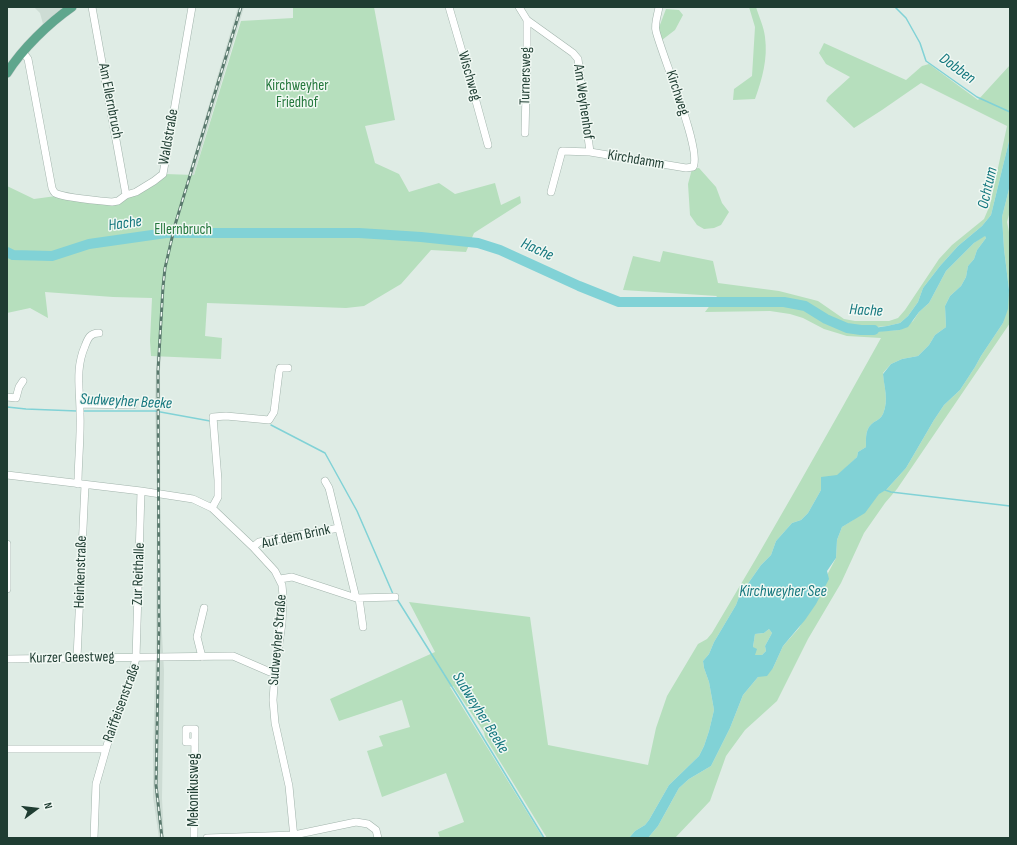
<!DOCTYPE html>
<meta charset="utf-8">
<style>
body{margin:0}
#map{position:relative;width:1017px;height:845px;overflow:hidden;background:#dfece5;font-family:"Sofia Sans Condensed",sans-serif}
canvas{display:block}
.frame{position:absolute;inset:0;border:8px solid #1f3d32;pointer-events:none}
.north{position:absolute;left:16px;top:789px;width:40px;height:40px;-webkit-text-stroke:3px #f0f8f3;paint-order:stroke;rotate:75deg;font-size:11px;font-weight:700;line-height:16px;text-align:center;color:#1f3d32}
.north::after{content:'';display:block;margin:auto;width:14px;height:18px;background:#1f3d32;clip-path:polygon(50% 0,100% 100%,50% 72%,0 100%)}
</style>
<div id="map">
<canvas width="1017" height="845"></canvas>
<div class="frame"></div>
<div class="north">N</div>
</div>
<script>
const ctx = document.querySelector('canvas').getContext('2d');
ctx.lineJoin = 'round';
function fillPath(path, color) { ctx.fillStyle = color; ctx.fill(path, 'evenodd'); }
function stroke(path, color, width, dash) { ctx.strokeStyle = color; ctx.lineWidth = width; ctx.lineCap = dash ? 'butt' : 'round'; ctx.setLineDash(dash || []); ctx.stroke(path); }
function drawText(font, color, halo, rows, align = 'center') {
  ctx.font = font + ' "Sofia Sans Condensed",sans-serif'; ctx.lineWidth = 3; ctx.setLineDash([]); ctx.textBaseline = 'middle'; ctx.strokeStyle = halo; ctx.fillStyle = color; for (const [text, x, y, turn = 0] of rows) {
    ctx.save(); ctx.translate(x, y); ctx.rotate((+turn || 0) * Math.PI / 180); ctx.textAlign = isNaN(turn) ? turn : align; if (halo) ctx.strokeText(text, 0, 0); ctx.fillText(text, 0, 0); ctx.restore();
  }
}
fillPath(new Path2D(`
 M34,7H64L43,24L40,13Z
 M238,7H244L177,231L166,287L160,370L161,615L164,671L162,798L164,838H159L153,797V757L156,638L157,491L155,400L159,286L169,240Z`), '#cddcd4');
fillPath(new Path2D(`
 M293,7H374L395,120L365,126L375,163L399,174L409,192L439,183L455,194L495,183L501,205L520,196L521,203L474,233L466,252L431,250L401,284L364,306L346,308L207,303L205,336L222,338L221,359L151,356L150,341L152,298L113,297L45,292L48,318L30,308L7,313V186L34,199L56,196L112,203L165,174L194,175L241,21L293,18Z
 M749,7H756C759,17 764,27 765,37C768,59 762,79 755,99L733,100L734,89L752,76L755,27Z
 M666,9L679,10L683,15L675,30L662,40L658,30Z
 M824,43L906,80L922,66L929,64L978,100L1010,65V137L991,215L982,226L958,246L940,266L923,288L918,302L908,316L900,323L887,326L867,328L861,330L866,332L900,330L913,321L919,312L929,303L946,271L974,243L985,235L986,238L977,250L974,259L968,266L966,277L961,286L950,296L945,306L946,327L935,335L929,345L918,356L902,359L891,364L883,373C884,387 889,400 883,414C881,418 878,420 874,422C865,428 866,437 866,447L858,452L857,457L837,476L828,477L821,483V490L808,513L801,520L792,523L776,541L771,555L761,565L747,585L745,592L739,597L736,605L714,642L709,654L703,661L704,668L709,682L714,710L709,731L704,746L699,756L669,785L649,820L645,825L635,831L629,838H547L485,737L484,732L453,686L450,687L543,838H440L438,832L464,822L446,773L382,797L367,751L383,746L379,736L410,727L402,700L339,721L330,699L435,652L409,602L530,617L548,745L648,765L656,728L667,696L698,644L707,639L712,633C770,536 826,437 881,338L847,336L824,329L803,318L790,314L770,311L705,312L717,296L623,290L633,256L660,262L663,251L713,261L718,283L779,291L818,301L844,319L855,321H889L898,318L905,310L939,259L952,245L984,219L990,205L1007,126L921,83L882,110L854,128L826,101L828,97L850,77L826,64L819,53Z
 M699,168L716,187L722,203L729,212L721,225L714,228L704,229L697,225L690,215L688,184L692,169Z
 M1010,185V211L1007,222L1010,237V323L897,489L885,503L864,533L841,583L808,639L777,701L745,730L726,756L710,801L675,838H648L658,826L679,788L689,779L711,766L730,728L743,695L758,677L773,668L783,646L799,628L836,558L837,540L842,527L853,520L879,493L886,490L906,468L934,420L944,405L960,390L975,367L981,356L1003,323L1009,290L1004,249L1002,217Z
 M769,629L772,633L765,646L766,651L762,655H754L753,647L755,634L764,633Z`), '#b6dfbd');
fillPath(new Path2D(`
 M1010,137V185L1002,217L1004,249L1009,290L1008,309L1003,323L981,356L975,367L960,390L944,405L934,420L906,468L886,490L879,494L865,513L842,527L837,540L836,558L827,571L829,579L816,604L805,620L783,646L773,668L767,676L758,677L743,695L730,728L711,766L689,779L679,788L658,826L648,838H629L635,831L645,825L649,820L669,785L699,756L704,746L709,731L714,710L709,682L704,668L703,661L709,654L714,642L736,605L739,597L745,592L747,585L761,565L771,555L776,541L792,523L801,520L808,513L821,490V477L837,475L857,457L858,452L866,447C866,437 865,428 874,422C878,420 881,418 883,414C889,400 884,387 883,374L891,364L902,359L918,356L929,345L935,335L946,327L945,306L950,296L961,286L966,277L968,266L974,259L977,250L986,238L985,236L974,243L946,271L929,303L919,312L908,327L900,330L877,332H866L861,330L887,326L900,323L908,316L918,302L923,288L940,266L958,246L982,226L991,215ZM769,629L772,633L765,646L766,651L762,655H755L757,649L753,647L755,634L764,633Z`), '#81d2d6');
stroke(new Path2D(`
 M895,7L906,18L920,43L926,61L977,97L1010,112
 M7,407L26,409L77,411
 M83,411H155L210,421
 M271,425L325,453L357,511L393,594
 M885,490L891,492L1010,506
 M397,599L459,698L544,838`), '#81d2d6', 1.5);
stroke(new Path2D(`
 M7,252L13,255L52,256L89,244L166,233H359L421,237L478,243L500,250L579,286L619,302H784L805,306L826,319L847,328L861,330H874`), '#81d2d6', 10);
const minor = new Path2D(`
 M92,7L126,195
 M449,7L468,72L488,145
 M519,7L527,20L573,53L578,59L590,152
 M23,52L28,59L52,188C53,190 53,191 55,193C62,197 101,201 112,202L118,201L126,195L136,192L154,181L163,174L192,7
 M525,133L527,51V20
 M551,192L562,151L590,152L686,168L693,167C703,152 661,53 656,31C654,24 658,14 659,7
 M7,397L16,398L19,387L23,381
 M80,404L133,405
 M7,475L141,491L193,499L212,508L253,547L275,571L282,585L283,596L282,623L275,672L273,700L275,723L289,786L294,838
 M325,481L329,488L356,598
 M78,484C78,461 81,437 80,413C80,389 75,369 85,346C88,338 90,333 99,333
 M212,508L218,497V480L213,417L226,416L269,420L274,412L279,372L280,368H288
 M7,544V589
 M253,547L259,542L339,528
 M280,579L292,577L356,598L395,597
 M359,598L363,627
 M202,657L197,637L204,608
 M77,658L85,485
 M7,659L233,656L270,672H275
 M7,749H106
 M94,838L96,784L110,735L133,670L136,658L141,491
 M194,838L195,729H186V742H195
 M207,838L294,835L356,822L368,824L376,830L378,838`);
const major = new Path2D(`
 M7,73C22,49 49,23 72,7`);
stroke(minor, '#a2b4ac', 8);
stroke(major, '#c0c9c6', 10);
stroke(minor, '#fff', 7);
stroke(major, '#5fa68d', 9);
const rail = new Path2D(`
 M162,838L156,785L159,625L158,371L163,287L165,268L175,225L241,7`);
stroke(rail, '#59796d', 3);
stroke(rail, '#f0f8f3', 1.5, [4.5]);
drawText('15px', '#1f3d32', '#f0f8f3', [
 ["Wischweg",469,76,74],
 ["Turnersweg",526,76,-89],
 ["Kirchweg",677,93,72],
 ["Am Ellernbruch",110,101,79],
 ["Am Weyhenhof",583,102,82],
 ["Waldstraße",169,137,-80],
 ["Kirchdamm",636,160,10],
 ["Auf dem Brink",296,537,-12],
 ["Heinkenstraße",81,572,-88],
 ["Zur Reithalle",139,574,-88],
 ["Sudweyher Straße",278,640,-85],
 ["Kurzer Geestweg",72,658,-1],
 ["Raiffeisenstraße",122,703,-70],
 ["Mekonikusweg",194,790,-90]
]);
drawText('15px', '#25783d', '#f0f8f3', [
 ["Kirchweyher",297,86],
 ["Friedhof",297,103],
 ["Ellernbruch",183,230]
]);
drawText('italic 16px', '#14777e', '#f0f8f3', [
 ["Dobben",957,69,36],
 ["Ochtum",988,188,-77],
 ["Hache",125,224,-8],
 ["Hache",537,250,24],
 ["Hache",866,311,3],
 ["Sudweyher Beeke",126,402,3],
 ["Kirchweyher See",783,592],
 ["Sudweyher Beeke",480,713,58]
]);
</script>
